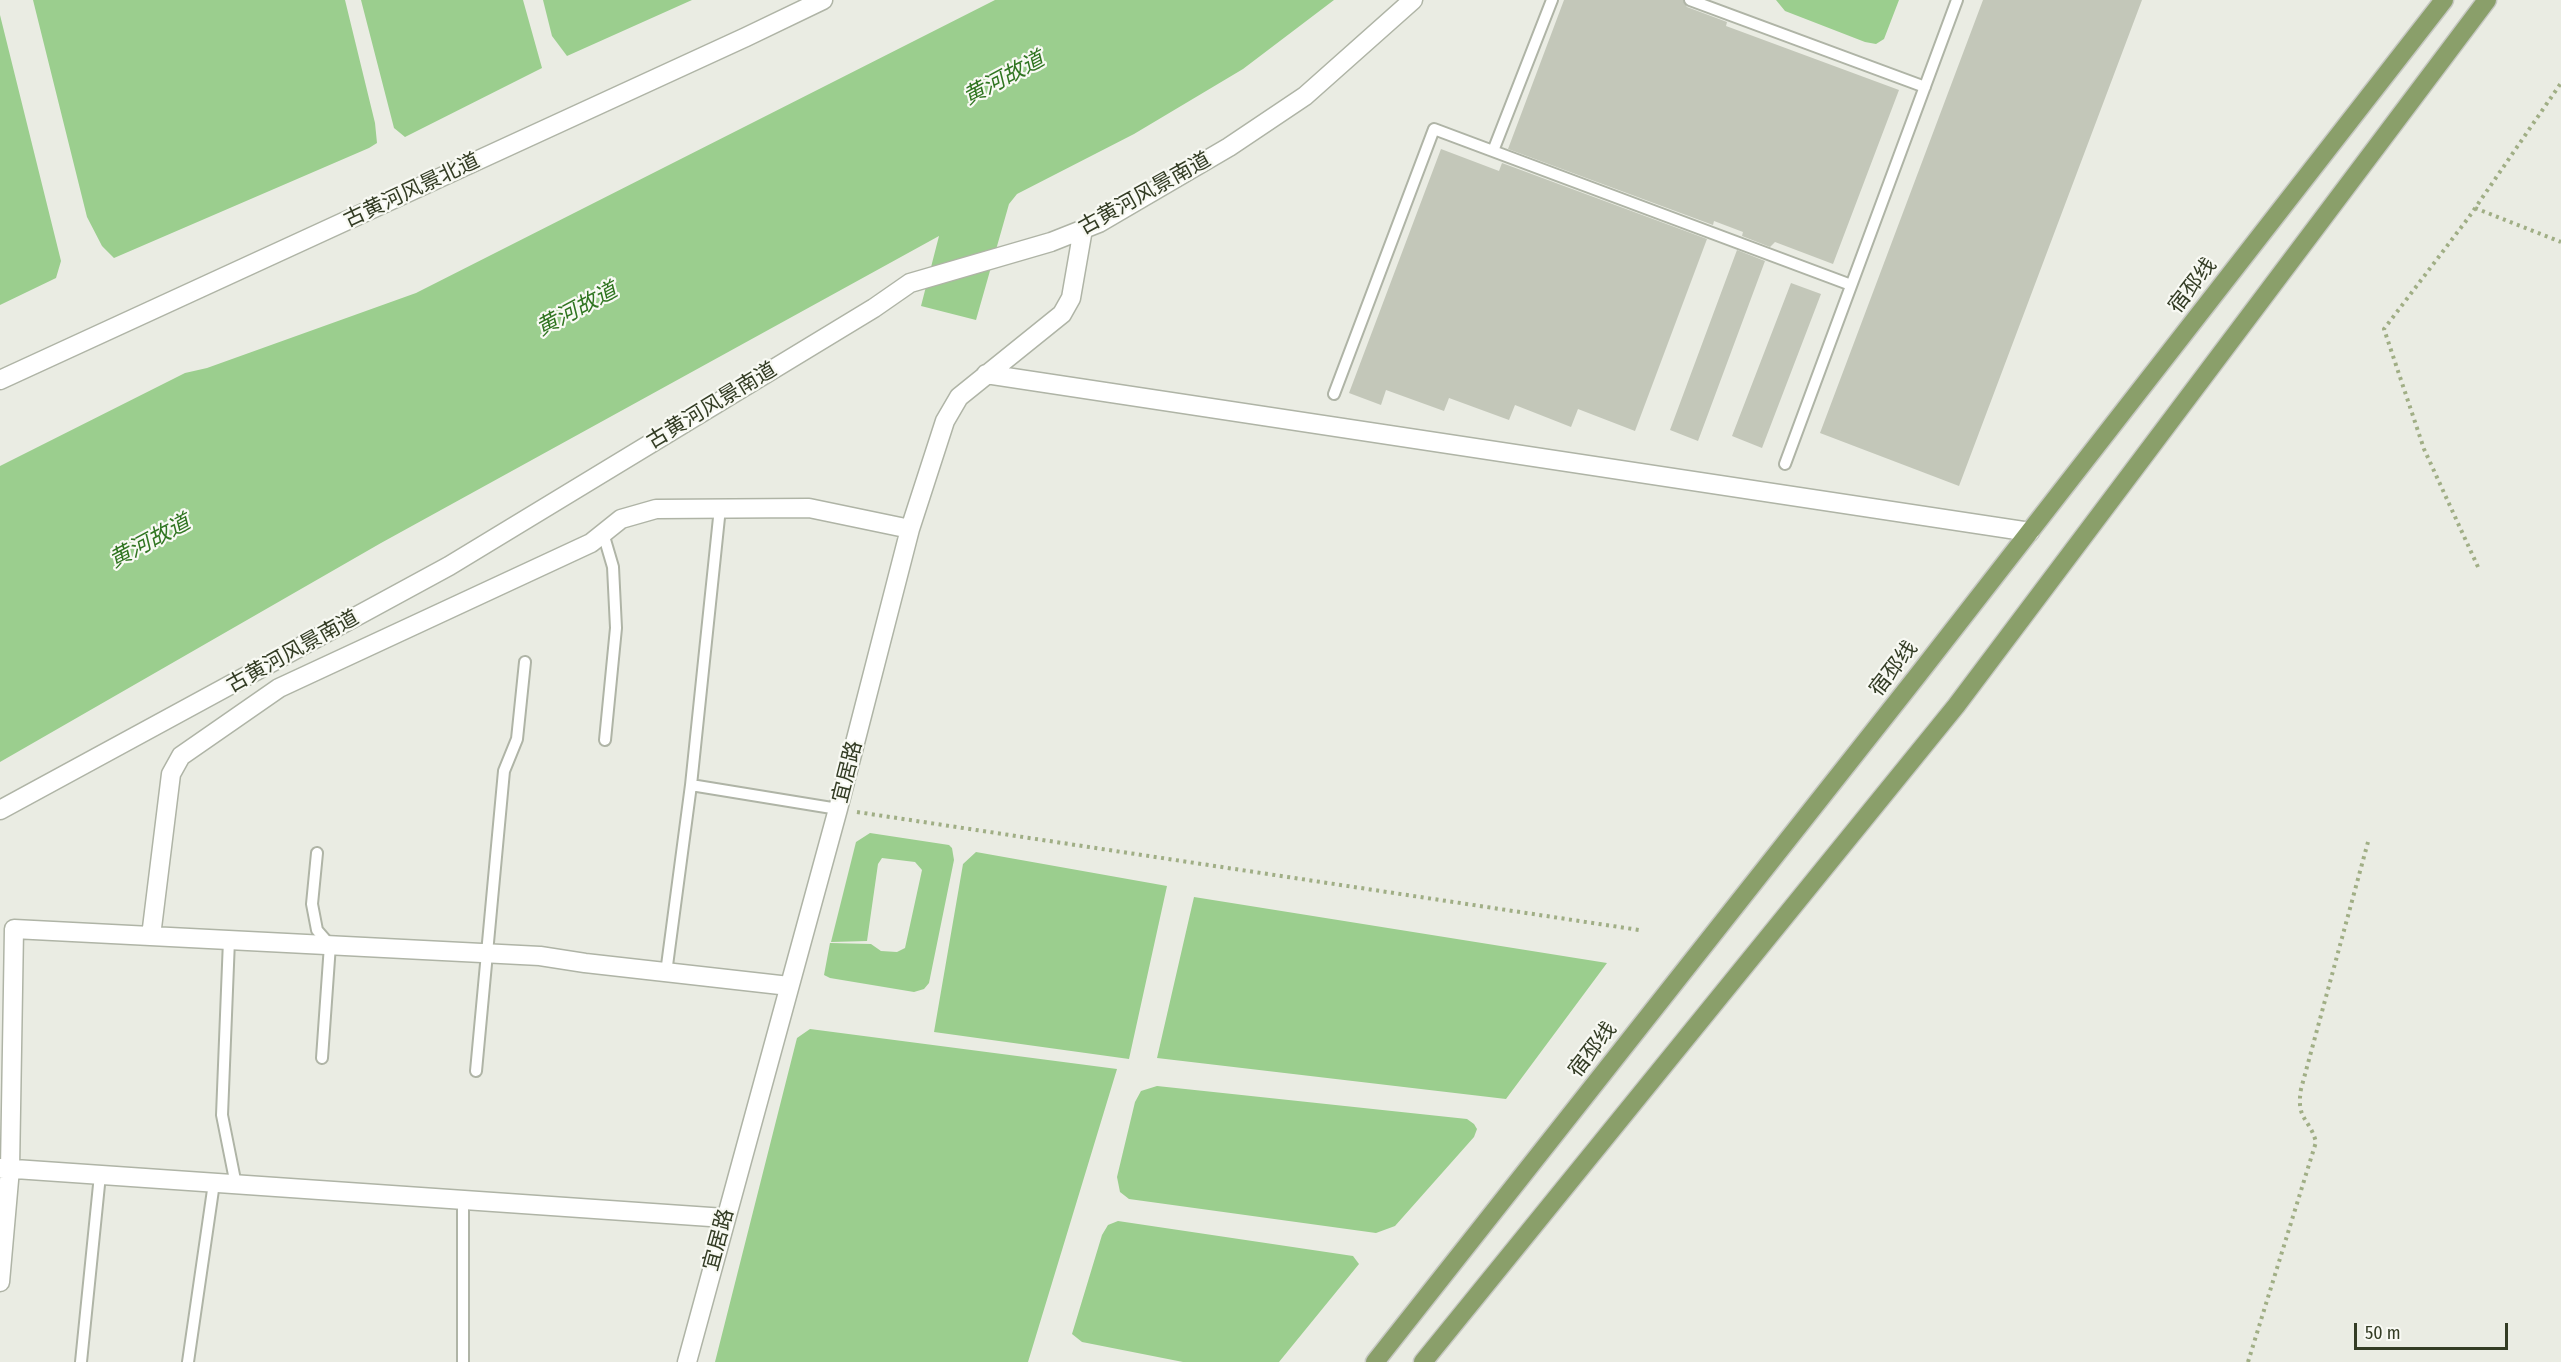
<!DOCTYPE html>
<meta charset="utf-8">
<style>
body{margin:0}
#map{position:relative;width:2561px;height:1362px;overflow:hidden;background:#eaece3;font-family:"Fira Sans Condensed",sans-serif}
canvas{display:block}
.scale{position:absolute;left:2354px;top:1323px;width:154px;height:27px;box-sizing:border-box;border:3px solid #333c24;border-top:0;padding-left:8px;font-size:18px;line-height:21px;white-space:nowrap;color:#333c24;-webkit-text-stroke:4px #f8f9f3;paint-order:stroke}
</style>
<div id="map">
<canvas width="2561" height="1362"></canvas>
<div class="scale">50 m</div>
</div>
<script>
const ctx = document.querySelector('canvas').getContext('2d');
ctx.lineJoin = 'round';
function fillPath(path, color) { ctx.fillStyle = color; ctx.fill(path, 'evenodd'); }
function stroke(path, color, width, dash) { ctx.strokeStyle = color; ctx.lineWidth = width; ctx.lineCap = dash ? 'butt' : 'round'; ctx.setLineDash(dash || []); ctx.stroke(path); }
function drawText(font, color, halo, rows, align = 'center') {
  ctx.font = font + ' "Fira Sans Condensed","Noto Sans SC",sans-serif'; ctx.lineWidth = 4.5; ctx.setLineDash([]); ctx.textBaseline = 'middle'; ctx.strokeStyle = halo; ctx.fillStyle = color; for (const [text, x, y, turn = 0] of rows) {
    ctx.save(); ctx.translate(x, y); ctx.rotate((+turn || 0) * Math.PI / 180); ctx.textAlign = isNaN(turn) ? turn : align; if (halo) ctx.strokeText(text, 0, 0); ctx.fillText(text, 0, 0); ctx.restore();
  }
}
fillPath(new Path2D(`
 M33,0H345L375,123L377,143L369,148L114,258L102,246L87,217Z
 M361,0H523L542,68L405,137L394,128Z
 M543,0H692L567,56L552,36Z
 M995,0H1334L1243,69L1134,134L1017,194L1009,204L976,320L921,306L939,236L381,543L0,762V466L185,373L207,368L416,293Z
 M1776,0H1899L1884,39L1876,44L1865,42L1785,11Z
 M0,15L61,261L56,278L0,305Z
 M870,833L949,845L952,848L954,860L929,983L924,989L914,992L830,978L824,975L830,943L871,944L881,951L897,952L905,948L922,870L915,862L882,858L878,864L867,941L831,942L856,842Z
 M976,852L1167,886L1129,1059L934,1032L963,864Z
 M1194,897L1607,963L1506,1099L1157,1058Z
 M810,1029L1117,1069L1028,1362H715L797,1038Z
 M1157,1086L1467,1119L1474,1124L1477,1129L1474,1137L1395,1226L1376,1233L1129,1199L1120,1192L1117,1177L1135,1102L1141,1091Z
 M1118,1221L1353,1256L1359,1264L1279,1362H1183L1082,1342L1072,1334L1102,1235L1108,1225Z`), '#9bce8e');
fillPath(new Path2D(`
 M1564,0H1683L1687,7L1727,22L1726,26L1899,90L1833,264L1775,242L1770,247L1742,236L1743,232L1714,221L1713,225L1508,149Z
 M1983,0H2142L1959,486L1820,433Z
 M1441,149L1499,171L1502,163L1707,239L1635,431L1578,409L1571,427L1515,405L1509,420L1449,398L1444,411L1386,390L1381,405L1349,393Z
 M1737,250L1765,261L1698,441L1670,430Z
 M1791,283L1821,294L1762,448L1732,436Z`), '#c3c7b9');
const service = new Path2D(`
 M1690,0L1925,87
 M1493,151L1552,0
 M1334,394L1434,129L1851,285
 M1785,464L1957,0
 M603,533L613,567L616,628L605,740
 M691,785L838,809
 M317,853L312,904L317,930L330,945L322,1058
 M229,940L222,1115L236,1185
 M666,973L691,785L720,508
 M476,1071L504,771L517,739L525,662
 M81,1362L100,1175
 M188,1362L214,1183
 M463,1362V1200`);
const minor = new Path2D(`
 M986,374L2030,532
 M0,380L746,37L823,0
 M0,810L449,566L874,308L910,283L1051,242L1099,223L1229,147L1305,96L1413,0
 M151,936L171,774L181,756L279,688L591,543L621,519L656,509L809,508L910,529
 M0,1168L725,1218
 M0,1282L10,1169L14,929L540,956L585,963L789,986
 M687,1362L838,809L910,529L945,421L959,397L1062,314L1071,298L1083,229`);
const primary = new Path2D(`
 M1375,1362L1918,675L2444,0
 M1423,1362L1956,706L2487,0`);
stroke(service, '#afb4a6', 14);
stroke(minor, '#afb4a6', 21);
stroke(primary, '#c6c8c2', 21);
stroke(new Path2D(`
 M2475,208L2561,242
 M2478,567L2424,449L2384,329L2469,217L2561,83
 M857,812L1639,930
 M2248,1362L2316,1142C2309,1117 2296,1120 2301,1089L2368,842`), '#a0ae85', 4, [3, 4.5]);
stroke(service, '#fff', 10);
stroke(minor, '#fff', 18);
stroke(primary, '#8a9f6a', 18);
drawText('21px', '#333c24', '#f8f9f3', [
 ["古黄河风景北道",412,191,-25],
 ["古黄河风景南道",1145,194,-29],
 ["宿邳线",2193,286,-52],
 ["古黄河风景南道",712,406,-31],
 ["古黄河风景南道",293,652,-29],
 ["宿邳线",1894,669,-52],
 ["宜居路",848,772,-76],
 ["宿邳线",1593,1050,-52],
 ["宜居路",719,1240,-75]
]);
drawText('italic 22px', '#307521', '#f8f9f3', [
 ["黄河故道",1004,79,-28],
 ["黄河故道",577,310,-28],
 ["黄河故道",150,542,-28]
]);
</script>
